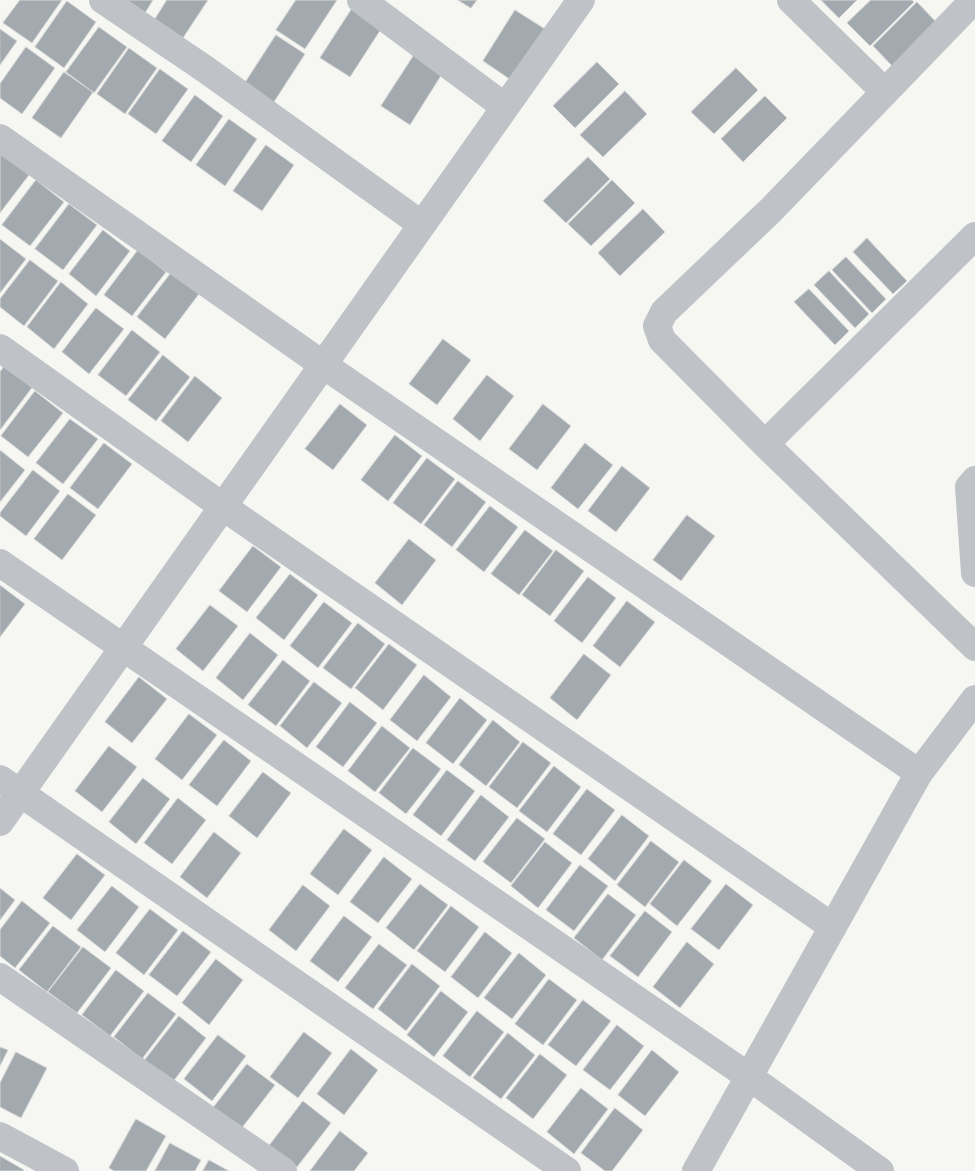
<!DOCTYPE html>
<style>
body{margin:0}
canvas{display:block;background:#f6f6f3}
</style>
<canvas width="975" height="1171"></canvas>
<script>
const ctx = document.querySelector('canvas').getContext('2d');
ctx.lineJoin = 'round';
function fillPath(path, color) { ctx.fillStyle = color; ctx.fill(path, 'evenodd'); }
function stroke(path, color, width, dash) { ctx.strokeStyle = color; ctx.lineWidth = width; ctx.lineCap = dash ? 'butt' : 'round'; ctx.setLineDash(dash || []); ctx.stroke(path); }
const building = new Path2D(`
 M20,0H62L32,43L3,23Z
 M126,0H153L145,13Z
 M167,0H208L183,38L155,19Z
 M296,0H337L305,49L276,30Z
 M458,0H477L471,8Z
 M821,0H857L839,18Z
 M871,0H912L914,2L870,46L847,23Z
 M67,1L96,22L64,68L35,47Z
 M917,2L939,25L895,69L873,46Z
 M353,7L383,26L350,77L320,58Z
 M515,10L545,29L511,80L483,61Z
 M99,27L127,47L94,93L66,72Z
 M0,29L17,41L0,65Z
 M276,35L305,54L272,105L243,86Z
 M26,47L55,68L22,114L0,98V84Z
 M129,48L157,68L125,114L97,94Z
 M414,55L442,74L410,125L381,106Z
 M597,62L619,84L575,128L553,106Z
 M736,68L758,90L714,134L691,112Z
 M160,69L188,89L156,134L128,114Z
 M64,72L93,92L61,138L32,118Z
 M625,91L647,114L603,157L580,135Z
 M195,95L223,116L191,162L162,141Z
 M765,96L787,118L743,162L721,139Z
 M229,119L257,139L225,186L196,165Z
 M266,145L294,165L262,211L233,191Z
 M2,153L29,175L0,213V156Z
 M588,157L610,179L566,223L543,201Z
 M36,180L64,202L30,246L2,225Z
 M612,180L635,203L591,246L568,224Z
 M69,204L97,225L63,270L35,249Z
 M643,209L665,232L620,276L598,253Z
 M103,230L130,251L96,296L69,274Z
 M867,238L907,281L893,294L853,252Z
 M0,239L26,259L0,293Z
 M138,250L166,272L132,316L104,295Z
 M846,257L886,299L872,313L832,270Z
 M30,260L58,281L24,326L0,307V299Z
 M829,271L869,314L855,328L814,285Z
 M171,273L199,294L165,339L137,317Z
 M61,282L88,304L54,349L27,327Z
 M809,289L849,331L835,345L794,302Z
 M96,308L124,329L89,374L62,352Z
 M132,330L160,352L126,396L98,375Z
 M443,339L471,360L437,405L409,384Z
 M163,355L190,377L156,421L128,400Z
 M6,364L34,385L0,430V372Z
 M487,375L514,396L480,441L453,419Z
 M195,376L222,398L188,442L161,421Z
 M35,391L63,413L28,457L1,436Z
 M340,404L367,425L333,470L305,449Z
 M543,404L571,426L537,470L509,449Z
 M70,419L98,439L63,484L36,463Z
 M395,435L422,456L388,501L361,480Z
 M104,443L132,464L98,509L70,488Z
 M585,443L613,465L578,509L551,488Z
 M0,450L25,470L0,502Z
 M427,458L455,479L421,524L393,503Z
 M622,466L650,488L616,532L588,511Z
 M33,470L60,491L26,536L0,516V513Z
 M458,481L486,502L452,547L424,525Z
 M68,494L96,515L62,560L34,539Z
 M490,506L518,527L484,572L456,550Z
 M687,515L715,536L681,581L653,560Z
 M525,530L553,551L519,595L491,574Z
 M409,539L436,560L402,605L375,583Z
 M253,546L281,567L247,612L219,591Z
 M556,550L584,571L550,616L522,595Z
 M290,574L318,595L284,640L256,618Z
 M588,577L616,598L582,643L554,621Z
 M0,585L25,604L0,637Z
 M627,601L655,622L620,667L593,646Z
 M324,602L352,623L318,668L290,646Z
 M210,605L238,626L203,671L176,649Z
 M358,623L385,644L351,689L323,668Z
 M250,633L278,655L243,700L216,678Z
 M389,644L417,665L383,710L355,688Z
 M584,654L611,675L577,720L550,698Z
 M283,660L310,681L276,726L248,705Z
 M424,675L451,697L417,741L390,720Z
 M139,677L167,699L132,743L105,722Z
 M314,682L342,703L307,748L280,726Z
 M460,698L487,720L453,764L426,743Z
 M350,702L377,723L343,767L316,747Z
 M189,714L217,735L182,780L155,759Z
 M493,720L520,742L486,786L459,765Z
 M382,726L410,748L375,792L348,771Z
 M224,740L251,761L217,806L189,785Z
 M523,742L551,763L517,808L489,787Z
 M109,746L137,767L102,812L75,791Z
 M413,748L441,769L406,814L379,793Z
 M554,766L581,787L547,832L519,811Z
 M447,770L475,791L441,836L413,815Z
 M263,772L291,793L257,838L229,816Z
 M143,778L170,799L136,844L109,822Z
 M587,789L615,810L581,855L553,834Z
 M481,795L509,817L475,861L447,840Z
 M178,798L206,820L172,864L144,843Z
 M622,815L649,836L615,881L588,859Z
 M517,818L545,839L511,883L483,862Z
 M344,829L372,850L338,895L310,874Z
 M214,832L241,853L207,898L180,877Z
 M651,841L679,862L645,907L617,885Z
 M545,842L572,863L538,908L511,886Z
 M77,854L105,875L71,920L43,898Z
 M384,857L412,879L378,923L350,902Z
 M684,860L712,881L677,926L650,904Z
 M580,865L608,886L574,931L546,910Z
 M420,884L448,905L414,950L386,928Z
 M726,884L753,905L719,950L691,929Z
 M303,885L330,906L296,951L269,930Z
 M112,886L139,907L105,952L77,930Z
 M0,888L15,900L0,920Z
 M608,894L636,915L602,960L574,938Z
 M22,901L50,923L15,968L0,956V930Z
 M451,906L479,927L445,972L417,951Z
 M150,909L178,930L144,975L116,953Z
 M645,911L672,932L638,977L610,956Z
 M344,916L372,937L338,982L310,961Z
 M53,926L81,947L47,992L19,970Z
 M183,931L211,952L177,996L149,975Z
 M485,932L512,953L478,998L451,977Z
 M687,942L714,964L680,1008L653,987Z
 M379,944L407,965L373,1009L345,988Z
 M83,947L111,968L77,1013L48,992Z
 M519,953L546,975L512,1019L484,998Z
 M216,959L243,980L209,1025L182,1003Z
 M412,964L440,986L406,1031L378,1009Z
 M116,970L144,991L110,1036L82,1015Z
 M549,979L577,1000L543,1045L515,1024Z
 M441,991L468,1012L434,1057L407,1035Z
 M148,993L176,1014L142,1059L114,1037Z
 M583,1000L611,1021L576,1066L548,1045Z
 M477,1011L504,1032L470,1077L443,1056Z
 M179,1016L206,1038L172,1083L144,1061Z
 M617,1025L644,1046L610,1090L583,1070Z
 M304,1032L332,1053L298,1098L270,1077Z
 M508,1033L535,1055L501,1099L473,1078Z
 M218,1035L246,1056L212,1101L184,1079Z
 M0,1047L8,1050L0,1066Z
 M351,1049L378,1070L344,1115L317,1094Z
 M652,1050L679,1072L645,1116L618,1095Z
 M16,1052L47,1068L21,1118L0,1107V1083Z
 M540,1054L567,1075L533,1119L506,1098Z
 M247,1064L275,1085L241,1129L213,1108Z
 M581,1088L608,1109L574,1154L547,1132Z
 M303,1101L331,1123L297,1167L269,1146Z
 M615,1108L643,1130L612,1171H605L581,1153Z
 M136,1119L166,1136L146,1171H114L109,1168Z
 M340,1131L368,1153L354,1171H310Z
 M170,1143L201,1160L195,1171H155Z
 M0,1156L24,1170L23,1171H0Z
 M209,1160L229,1171H203Z`);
fillPath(building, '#a3aaaf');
stroke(building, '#d7d7d6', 1);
stroke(new Path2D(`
 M103,0L205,69L421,224
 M361,0L505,107
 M791,0L885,92
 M974,0L771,210L664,312L657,326L662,340L765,444L975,647
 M0,138L322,364L919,773
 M0,348L222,506L833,927
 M765,444L975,236
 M975,480L969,487L975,573
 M0,563L748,1076L880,1171
 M0,779L567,1171
 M0,822L581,0
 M0,977L283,1171
 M0,1136L65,1171
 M696,1171L919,773L975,699`), '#bfc2c6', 28);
</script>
